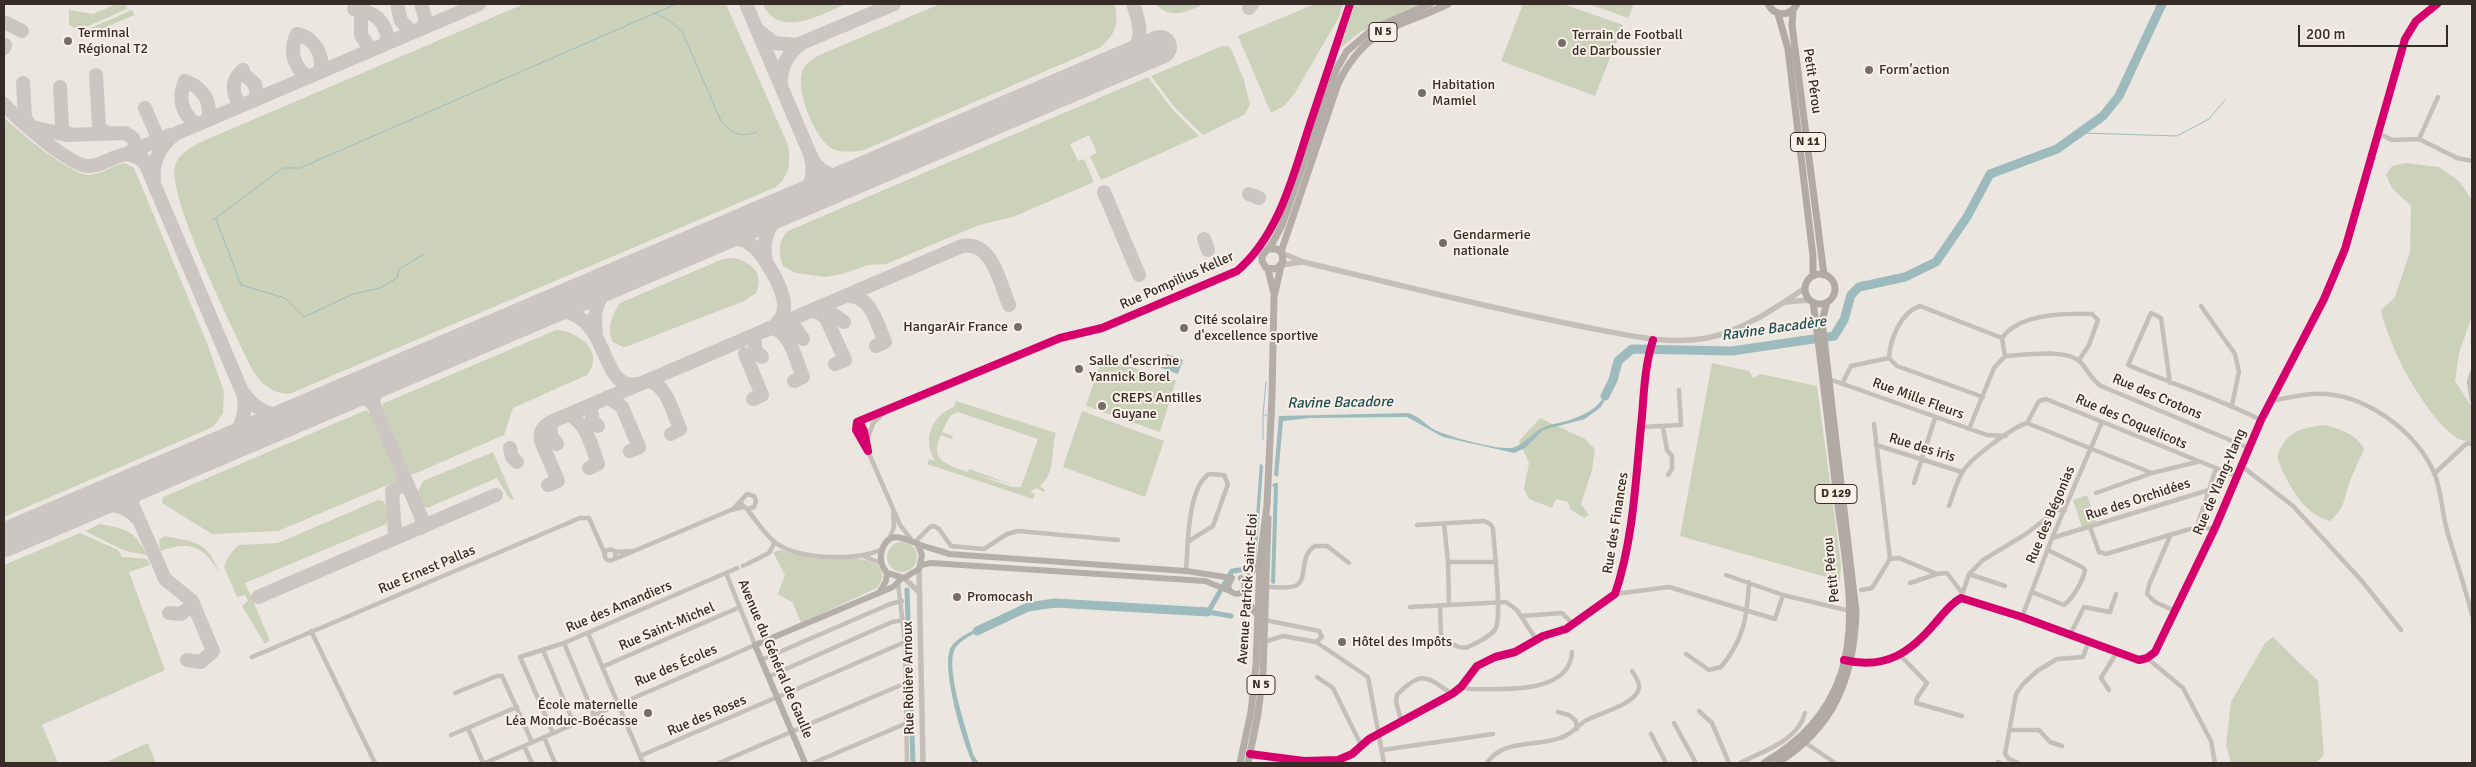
<!DOCTYPE html>
<meta charset="utf-8">
<style>
body{margin:0}
#map{position:relative;width:2476px;height:767px;overflow:hidden;background:#ece6e0;font-family:Signika,sans-serif}
canvas{display:block}
.frame{position:absolute;inset:0;border:5px solid #352c27;pointer-events:none}
.scale{position:absolute;left:2298px;top:25px;width:150px;height:22px;box-sizing:border-box;border:2px solid #352c27;border-top:0;padding-left:6px;font-size:15px;line-height:18px;white-space:nowrap;color:#352c27;-webkit-text-stroke:4px #f9f1e7;paint-order:stroke}
</style>
<div id="map">
<canvas width="2476" height="767"></canvas>
<div class="frame"></div>
<div class="scale">200 m</div>
</div>
<script>
const ctx = document.querySelector('canvas').getContext('2d');
ctx.lineJoin = 'round';
function fillPath(path, color) { ctx.fillStyle = color; ctx.fill(path, 'evenodd'); }
function stroke(path, color, width, dash) { ctx.strokeStyle = color; ctx.lineWidth = width; ctx.lineCap = dash ? 'butt' : 'round'; ctx.setLineDash(dash || []); ctx.stroke(path); }
function drawText(font, color, halo, rows, align = 'center') {
  ctx.font = font + ' Signika,sans-serif'; ctx.lineWidth = 4; ctx.setLineDash([]); ctx.textBaseline = 'middle'; ctx.strokeStyle = halo; ctx.fillStyle = color; for (const [text, x, y, turn = 0] of rows) {
    ctx.save(); ctx.translate(x, y); ctx.rotate((+turn || 0) * Math.PI / 180); ctx.textAlign = isNaN(turn) ? turn : align; if (halo) ctx.strokeText(text, 0, 0); ctx.fillText(text, 0, 0); ctx.restore();
  }
}
fillPath(new Path2D(`
 M117,4H125L127,9L79,30L69,25V10L93,14Z
 M524,4H726L788,145C791,164 790,174 776,187L289,394C271,393 261,384 252,369C235,333 167,198 175,166C179,150 203,141 217,135Z
 M763,4H846C822,14 779,40 763,4Z
 M940,4H1115C1118,25 1117,32 1101,47L864,150C855,152 842,153 833,149C815,140 794,88 803,69C806,64 812,60 817,56Z
 M1155,4H1204C1186,12 1171,20 1155,4Z
 M1315,4H1343L1339,17L1295,93L1284,106L1271,113L1238,36Z
 M1355,4H1422L1362,31L1340,48Z
 M1523,4H1563L1623,25L1595,96L1501,61Z
 M1589,4H1634L1628,18Z
 M132,10L134,15L88,35L86,30Z
 M1222,46H1228L1231,49L1244,80L1250,105L1244,115L1203,135L1175,108L1151,76Z
 M1148,77L1173,110L1199,136L1101,180L1090,156L1097,153L1089,135L1070,144L1078,161L1084,159L1094,182L1013,217L979,225L886,264L868,265L842,274L825,277L796,273L783,266C778,253 778,241 788,231Z
 M4,117C17,131 70,174 88,175C101,175 112,165 125,163L134,168L207,343L224,392L223,413L214,426L206,430L4,517Z
 M2406,163L2439,167L2459,181L2472,200V316L2459,353L2455,381L2472,407V442C2467,441 2458,440 2454,436C2423,412 2389,348 2381,310L2395,297L2410,252L2411,206L2392,188L2386,175L2392,166Z
 M735,258C753,263 764,274 756,293L744,301L628,346L623,347L613,342C606,329 612,315 620,303L723,259Z
 M556,330C579,331 606,352 587,375L513,408L504,435L414,474L409,475L406,471L385,421L382,404Z
 M1102,358L1176,381L1160,432L1086,406Z
 M1712,363L1749,371L1753,378L1761,374L1817,386L1841,564L1840,581L1680,536Z
 M956,401L1056,433C1050,453 1057,470 1040,486L1045,490L1043,492L1037,488L1030,491L1035,494L1033,499L927,464L929,459L935,461C922,440 931,416 954,407ZM958,412L1038,439L1021,487H1012L975,474L1013,485L969,469L968,472C948,465 928,460 941,435L952,439L953,436L942,432L950,416Z
 M366,410C380,421 392,459 399,476L397,481L278,531L212,534L162,503L163,497Z
 M1082,411L1164,441L1145,497L1063,467Z
 M1540,418L1585,439L1595,449L1592,470L1581,504L1589,515L1584,518L1571,510L1568,502L1556,499L1552,508L1529,499L1524,489L1529,463L1519,441Z
 M2325,425C2342,430 2354,433 2364,448C2361,458 2356,466 2352,476C2344,494 2347,507 2330,521C2303,515 2285,480 2277,456C2287,431 2300,428 2325,425Z
 M493,452L514,500L509,498L497,478L427,508L421,504L417,493L423,481Z
 M2087,495L2096,522L2082,527L2073,500Z
 M378,500L383,501C388,507 390,517 386,524L245,583L270,640L265,644L242,606L248,601L245,595L237,597L224,567L228,557L238,545L278,543Z
 M100,524C127,529 134,530 147,555L125,551L85,531Z
 M80,533L118,550L122,557L147,559L150,565L129,572L165,670L42,725L58,763H4V565Z
 M165,536C198,543 206,540 220,574C203,545 191,541 160,551L159,540Z
 M887 557a15 15 0 1 1 30 0a15 15 0 1 1-30 0Z
 M782,550C812,562 853,551 878,565C884,574 883,580 877,588L801,623L793,603L778,594L785,575L773,552Z
 M2273,637L2318,681L2324,755L2316,763H2231L2226,745L2231,702L2265,643Z
 M148,743L156,763H104Z`), '#ccd1ba');
fillPath(new Path2D(`
 M1167,354L1183,360L1178,374L1161,368Z
 M1608,387L1611,389L1601,407L1585,419L1543,430L1525,448L1514,453L1443,437L1407,417L1309,418L1283,421L1278,477L1274,475L1279,416L1408,413C1419,416 1424,423 1433,429C1446,436 1502,452 1515,447C1530,440 1535,428 1554,424C1574,420 1602,411 1608,387Z
 M1260,463L1263,466L1256,562L1249,571H1242V567L1252,564L1253,557Z
 M1275,483H1278L1275,584L1271,583L1274,488L1272,485Z
 M987,625C978,632 963,638 956,647C943,664 968,734 974,756L979,763H973C963,744 940,665 951,647C958,636 976,629 987,625Z`), '#9dbbbc');
stroke(new Path2D(`
 M655,13L667,19L682,31L721,121C733,135 740,137 757,132
 M2081,133L2177,136L2209,119L2225,100
 M216,219L241,285L285,298L304,317L353,294L380,288L397,278L399,269L424,254
 M213,220L283,168H300L676,4
 M1263,415L1266,382
 M1263,440V415H1267`), '#9dbbbc', 1);
stroke(new Path2D(`
 M907,590L913,763
 M1231,616L1208,612L1232,571L1248,569`), '#9dbbbc', 5);
stroke(new Path2D(`
 M1605,396L1613,380L1618,361L1632,349L1732,351L1834,336L1844,320L1851,295L1859,287L1905,277L1936,262L1967,217L1990,174L2057,149L2103,116L2119,96L2162,4
 M977,631L1028,607L1055,603L1208,612`), '#9dbbbc', 9);
stroke(new Path2D(`
 M397,4L401,21L412,32
 M421,4L425,17V27
 M746,4L813,161C824,176 840,180 857,176
 M1249,8L1252,4
 M354,9C373,10 389,23 387,43
 M361,17V35L371,50
 M4,22L22,31
 M759,31L774,43L797,45L894,4
 M4,48L5,45
 M1119,64C1144,45 1143,31 1133,4
 M96,75L99,125L100,129L108,133
 M308,77C293,67 289,50 297,34C313,37 325,55 320,71
 M23,83L25,117L31,127
 M781,84C780,66 788,53 802,43
 M60,87L62,127L65,132L72,135
 M4,104C16,118 69,165 87,166C101,167 114,155 127,154L139,158L146,165L244,396C247,418 239,433 221,447
 M241,105C231,94 231,80 243,70L244,74L255,84L257,98
 M145,108L158,138L159,149
 M196,124C181,113 178,98 185,81C202,87 212,101 208,119
 M32,127L67,135L125,133L133,138L144,162
 M130,152L170,135
 M154,180C152,161 160,146 175,134L479,4
 M1104,192L1139,275
 M1249,194L1259,198
 M714,238C726,237 738,237 749,243C763,252 785,290 784,307C784,316 779,322 773,327
 M1204,239L1208,250
 M766,261C754,204 824,209 811,158
 M846,296C871,294 877,324 885,342L876,346
 M811,311L820,313L826,318L845,360L835,364
 M830,312L844,322
 M537,313C615,295 594,392 637,384
 M794,326L803,339
 M769,328C790,328 796,361 803,377L794,381
 M596,333C592,310 599,293 618,279
 M755,343V350L762,357
 M745,354L762,395L753,399
 M390,376L376,388L373,403L422,519L421,528
 M647,381C667,383 673,414 680,429L671,434
 M243,392C257,414 275,417 299,414
 M345,395L363,396L374,405
 M608,397L622,407L639,447L630,451
 M592,414V420L598,426
 M567,415C586,419 592,448 598,464L589,468
 M551,431V436L557,444
 M510,448L512,457L517,462
 M154,475C141,483 129,489 133,506L165,579L192,601L190,607L181,614L169,613
 M548,485L558,481L541,441C539,431 543,427 551,422L962,246C992,240 1000,283 1009,305
 M84,506C104,502 123,503 138,519
 M393,539L395,533L392,491L401,486L409,488
 M258,597L496,495
 M187,660L201,662L213,651L192,601`), '#ccc6c2', 14);
stroke(new Path2D(`
 M4,540L1160,47`), '#ccc6c2', 34);
stroke(new Path2D(`
 M735,569L747,564
 M782,695L792,691`), '#c7c1bb', 4.5, [4.5, 2]);
stroke(new Path2D(`
 M2378,133L2392,140L2419,139L2457,158L2472,161
 M2419,139L2438,97
 M2201,306L2235,354L2239,372L2232,405
 M2005,356C2023,355 2063,349 2078,360C2087,367 2090,379 2101,386L2249,448
 M2005,356L2002,338C2018,314 2066,313 2092,314L2098,320L2089,345L2079,360
 M1889,358C1890,339 1901,312 1920,306L2002,338
 M2472,372L2469,382L2472,400
 M1829,379L1987,435L2006,436
 M2170,383L2161,318L2151,313L2128,365C2172,384 2218,398 2261,420
 M1842,384L1851,366L1889,358L1897,366L1983,397
 M2270,401C2284,399 2298,395 2311,394C2361,390 2417,430 2435,475C2442,494 2442,515 2448,534C2456,561 2465,587 2472,615
 M859,421L864,431L868,451L856,430L857,422L1060,338L1102,328L1237,271C1279,235 1293,176 1309,127C1323,86 1336,45 1350,4
 M2027,423L2039,401L2046,399L2238,477
 M2027,423L2152,473
 M1641,427L1681,425L1679,390
 M1663,427L1667,450L1672,456V469L1668,475
 M1969,429L1994,368L2005,356
 M867,441L873,423L886,411
 M1876,445L1962,472
 M868,451L900,525L911,539
 M2243,467L2293,506L2361,580L2401,630
 M2434,474L2466,444L2472,443
 M1914,483L1935,418
 M2096,493L2152,473L2197,462
 M1949,506C1953,495 1956,483 1962,473C1969,459 2013,427 2027,423
 M734,508L747,494L754,496L756,501L754,507L748,509L742,505L741,501
 M746,508C756,520 764,534 776,543C799,560 858,561 882,549
 M1444,523L1448,562L1449,604
 M1417,525L1484,521L1490,524L1493,528C1494,548 1502,612 1496,628C1493,635 1475,644 1468,647C1459,650 1447,642 1441,635L1440,605
 M2090,527L2099,552L2106,554L2190,529L2215,528
 M2196,529L2209,490
 M2171,534L2149,585L2147,594L2155,602L2175,611
 M2052,538L2209,490L2216,468
 M889,539L894,527L893,513
 M915,542L930,527L934,526L939,529L951,546L984,549L1007,534L1018,531L1118,540
 M604.5 555a5.5 5.5 0 1 1 11 0a5.5 5.5 0 1 1-11 0Z
 M615,552L632,551
 M863,556L881,563
 M615,559L731,510L744,507
 M1890,559L1899,558L1937,574
 M1448,562H1495
 M747,564L769,553L775,542
 M1186,571C1188,547 1187,488 1209,474L1224,475L1228,484L1213,526L1189,541
 M1969,574L2005,586
 M1726,575L1783,595L1850,611
 M898,583L905,642L907,763
 M1910,583L1937,574L1947,573L1962,593
 M1267,587C1275,587 1287,589 1295,586C1309,581 1298,556 1315,546H1327L1349,563
 M1861,590L1872,588L1890,559L1874,424
 M2032,592L2064,605C2073,598 2083,581 2085,570L2082,567L2048,550
 M1615,594L1669,587L1775,619L1783,595
 M1961,598L1969,574L1983,560L2026,534L2057,510H2065
 M1410,607L1506,602L1517,610L1536,639
 M1522,616L1562,613L1573,624
 M2022,617L2052,538L2102,422
 M1265,620L1319,631L1322,637L1316,642
 M311,631L375,763
 M588,633L643,763
 M2070,635L2084,607L2110,612L2116,594
 M1264,642L1283,636L1316,642L1368,677L1384,763
 M564,643L594,715
 M543,650L574,724
 M1686,654L1709,670L1721,667C1744,639 1747,618 1749,582
 M1900,655L1927,683L1917,698L1916,703L1962,716
 M252,657L580,518H589L605,554
 M2147,658L2183,688L2211,741L2215,763
 M761,660L890,604L902,601
 M602,667L740,607
 M768,677L892,622L904,620
 M1317,677L1333,688L1361,745
 M1461,687L1471,689C1501,689 1570,695 1572,652
 M2109,690L2101,678L2117,652
 M792,691L905,642
 M455,693L497,676H502L532,742
 M1699,711L1712,723L1729,763
 M1558,712L1569,715L1576,721L1577,729
 M1402,723L1396,702L1397,695C1422,669 1427,677 1452,694
 M1674,723L1696,763
 M468,728L483,763
 M800,728L906,683
 M2009,730H2039L2050,742L2062,746
 M553,733L520,657L564,643L735,569
 M1651,734L1666,763
 M451,735L517,707
 M544,737L555,763
 M1803,741L1835,763
 M524,746L532,763
 M1382,750L1493,734
 M1250,754L1304,761L1338,760L1352,754L1369,739L1452,694L1461,687L1477,666L1495,657L1515,652L1543,636L1566,629L1615,594C1634,539 1636,473 1642,416C1644,390 1645,365 1653,340
 M640,756L782,695
 M1998,762L2000,763
 M485,763L755,645L726,573
 M719,763L798,729
 M813,763L907,723
 M1487,763C1503,739 1535,747 1560,738C1571,735 1576,727 1585,721C1598,713 1636,705 1639,688C1640,682 1635,676 1632,671
 M1740,763C1763,751 1798,741 1805,713
 M2018,763L2009,759L2005,754L2016,694L2023,684L2037,671L2057,659L2083,657L2089,641`), '#c4bfb9', 4.5);
stroke(new Path2D(`
 M1282,253L1303,262C1400,285 1497,310 1595,329C1633,336 1668,345 1707,338C1742,331 1776,308 1805,288
 M1282,265L1301,262
 M1786,302L1810,300
 M919,569L923,763
 M904,578L920,593
 M1847,660C1887,670 1912,651 1937,622C1944,613 1950,604 1961,598L2022,617L2139,660L2147,658L2155,652L2215,528L2261,420L2324,299L2345,249L2405,39L2416,21L2437,4`), '#c4bfb9', 5.5);
stroke(new Path2D(`
 M917,543L922,555L919,569L904,578L887,573C881,566 879,559 882,550C889,529 905,539 918,544C928,548 939,550 949,554L1186,571L1232,578
 M921,565L931,563L1205,581L1230,591
 M1232,578L1228,586L1230,591C1240,599 1250,588 1241,578
 M879,593L886,581L887,573
 M805,763L755,645L893,587L902,578`), '#b5afaa', 6);
stroke(new Path2D(`
 M1268,249H1277L1282,253L1283,262L1276,269L1266,268L1262,261V256L1272,244L1282,225L1321,113L1337,68L1347,51L1373,29L1430,4
 M1281,252L1338,84C1365,27 1397,29 1448,4
 M1268,269L1274,294
 M1246,578L1259,563
 M1245,600L1258,615
 M1240,763L1251,712L1256,665L1260,560L1267,505L1272,396L1274,297L1281,266
 M1248,763L1258,714L1263,672L1268,518`), '#b4ada8', 7);
stroke(new Path2D(`
 M1768,4C1775,17 1790,17 1797,4
 M1793,10L1792,25L1824,275
 M1778,14L1788,49L1813,256V276
 M1805 289a15 15 0 1 1 30 0a15 15 0 1 1-30 0Z
 M1764,763C1801,741 1827,715 1841,674C1859,618 1844,555 1837,498C1829,433 1822,367 1813,302
 M1777,763C1834,728 1854,678 1856,612L1822,321L1827,302`), '#b0a9a4', 7);
stroke(new Path2D(`
 M859,421L864,431L868,451L856,430L857,422L1060,338L1102,328L1237,271C1279,235 1293,176 1309,127C1323,86 1336,45 1350,4
 M1844,660C1886,670 1911,652 1936,622C1944,613 1950,604 1961,598L2022,617L2139,660L2147,658L2155,652L2215,528L2261,420L2324,299L2345,249L2405,39L2416,21L2437,4
 M1250,754L1304,761L1338,760L1352,754L1369,739L1452,694L1461,687L1477,666L1495,657L1515,652L1543,636L1566,629L1615,594C1634,539 1636,473 1642,416C1644,390 1645,365 1653,340`), '#d6006c', 8);
for (const [x, y, r, color] of [
 [68,41,5,"#756d68"],
 [1562,43,5,"#756d68"],
 [1869,70,5,"#756d68"],
 [1422,93,5,"#756d68"],
 [1443,243,5,"#756d68"],
 [1018,327,5,"#756d68"],
 [1184,328,5,"#756d68"],
 [1079,369,5,"#756d68"],
 [1102,406,5,"#756d68"],
 [957,597,5,"#756d68"],
 [1342,642,5,"#756d68"],
 [648,713,5,"#756d68"]
]) { const dot = new Path2D(); dot.arc(x, y, r, 0, 2 * Math.PI); ctx.fillStyle = color; ctx.fill(dot); stroke(dot, '#f9f1e7', 2); }
for (const [x, y, w] of [
 [1383,32,28],
 [1808,142,35],
 [1836,494,42],
 [1261,685,28]
]) { const box = new Path2D(); box.roundRect(x - w / 2, y - 9.5, w, 19, 4); ctx.fillStyle = '#f9f1e7'; ctx.fill(box); stroke(box, '#352c27', 1); }
drawText('bold 12px', '#352c27', null, [
 ["N 5",1383,32],
 ["N 11",1808,142],
 ["D 129",1836,494],
 ["N 5",1261,685]
]);
drawText('14px', '#352c27', '#f9f1e7', [
 ["Terminal",78,33],
 ["Régional T2",78,49],
 ["Terrain de Football",1572,35],
 ["de Darboussier",1572,51],
 ["Form'action",1879,70],
 ["Habitation",1432,85],
 ["Mamiel",1432,101],
 ["Gendarmerie",1453,235],
 ["nationale",1453,251],
 ["Cité scolaire",1194,320],
 ["d'excellence sportive",1194,336],
 ["HangarAir France",1008,327,"right"],
 ["Salle d'escrime",1089,361],
 ["Yannick Borel",1089,377],
 ["CREPS Antilles",1112,398],
 ["Guyane",1112,414],
 ["Promocash",967,597],
 ["Hôtel des Impôts",1352,642],
 ["École maternelle",638,705,"right"],
 ["Léa Monduc-Boécasse",638,721,"right"]
], 'left');
drawText('14px', '#352c27', '#f9f1e7', [
 ["Petit Pérou",1812,81,82],
 ["Rue Pompilius Keller",1177,281,-24],
 ["Rue des Crotons",2157,397,23],
 ["Rue Mille Fleurs",1918,399,20],
 ["Rue des Coquelicots",2131,422,23],
 ["Rue des iris",1922,448,17],
 ["Rue de Ylang-Ylang",2220,482,-67],
 ["Rue des Orchidées",2138,500,-18],
 ["Rue des Bégonias",2051,515,-67],
 ["Rue des Finances",1616,523,-81],
 ["Rue Ernest Pallas",427,570,-23],
 ["Petit Pérou",1832,570,-96],
 ["Avenue Patrick Saint-Eloi",1248,589,-86],
 ["Rue des Amandiers",619,607,-23],
 ["Rue Saint-Michel",667,627,-23],
 ["Avenue du Général de Gaulle",775,659,67],
 ["Rue des Écoles",676,666,-23],
 ["Rue Rolière Arnoux",909,678,-91],
 ["Rue des Roses",707,716,-23]
]);
drawText('italic 15px', '#1e4f55', '#f9f1e7', [
 ["Ravine Bacadère",1774,329,-8],
 ["Ravine Bacadore",1340,403,-1]
]);
</script>
